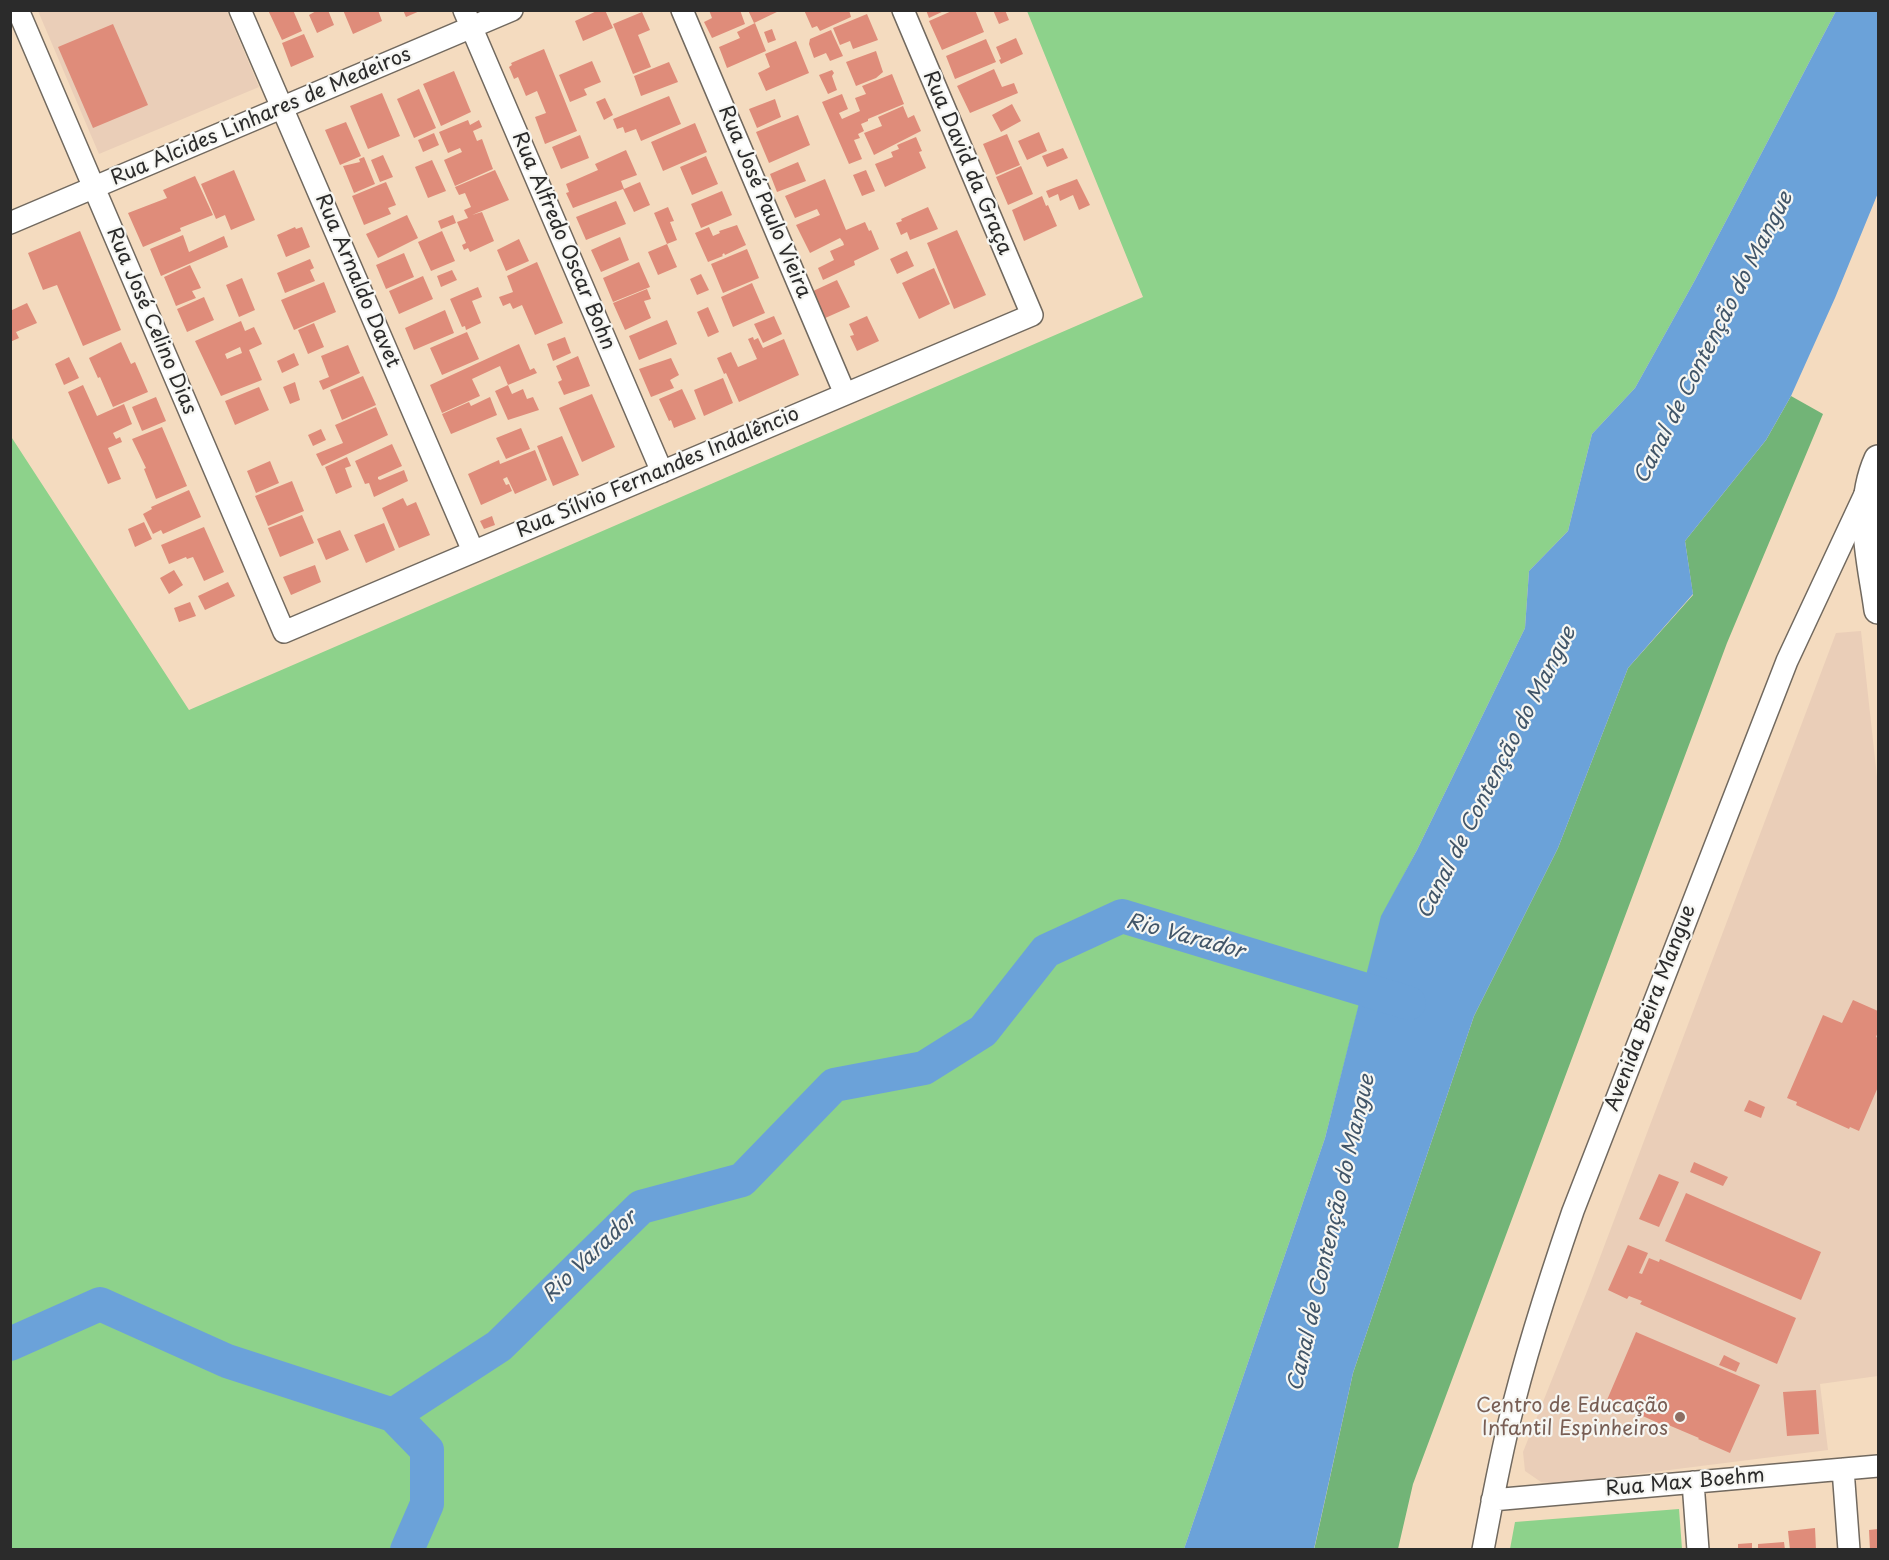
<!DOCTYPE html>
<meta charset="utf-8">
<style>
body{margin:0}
#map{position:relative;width:1889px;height:1560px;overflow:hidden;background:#f4dbbf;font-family:"Playpen Sans",sans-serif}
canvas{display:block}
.frame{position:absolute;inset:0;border:12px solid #2b2b2b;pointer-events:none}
</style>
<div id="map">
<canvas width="1889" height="1560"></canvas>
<div class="frame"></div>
</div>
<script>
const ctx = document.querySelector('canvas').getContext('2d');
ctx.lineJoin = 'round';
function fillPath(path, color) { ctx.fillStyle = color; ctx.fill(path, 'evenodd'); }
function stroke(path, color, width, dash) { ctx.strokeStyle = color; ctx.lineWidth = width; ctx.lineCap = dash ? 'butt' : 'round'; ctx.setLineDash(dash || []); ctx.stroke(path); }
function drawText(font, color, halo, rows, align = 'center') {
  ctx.font = font + ' "Playpen Sans",sans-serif'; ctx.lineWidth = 4.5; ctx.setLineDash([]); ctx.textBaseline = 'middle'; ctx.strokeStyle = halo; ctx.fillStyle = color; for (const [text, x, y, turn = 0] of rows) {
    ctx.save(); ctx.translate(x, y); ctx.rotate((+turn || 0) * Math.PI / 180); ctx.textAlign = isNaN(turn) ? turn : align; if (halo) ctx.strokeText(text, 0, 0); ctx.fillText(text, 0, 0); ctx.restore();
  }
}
fillPath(new Path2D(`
 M38,11H227L259,87L99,154Z
 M1861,631L1878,786V1376L1820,1384L1828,1450L1558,1484L1541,1482L1525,1471L1523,1452L1588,1289L1836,633Z`), '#eaceb8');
fillPath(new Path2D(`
 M1027,11H1836L1695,280L1635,388L1592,434L1568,531L1529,571L1525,628L1417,850L1382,916L1325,1138L1184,1549H11L10,435L189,710L1143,297Z
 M1679,1509L1682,1549H1510L1515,1522Z`), '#8dd28b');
fillPath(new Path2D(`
 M1791,396L1823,414L1727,643L1413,1484L1398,1549L1314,1550L1353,1373L1474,1016L1558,848L1628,668L1693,595L1685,541L1766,440Z`), '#72b477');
fillPath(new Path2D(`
 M1836,11H1878V193L1835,298L1791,396L1766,440L1685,541L1693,594L1628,668L1558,848L1474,1016L1353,1373L1314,1549H1184L1325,1138L1381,916L1417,850L1525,628L1529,571L1568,531L1592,434L1635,388L1695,280Z`), '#6ba2d9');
stroke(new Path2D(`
 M10,1344L100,1304L227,1361L393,1415L499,1346L641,1207L742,1180L834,1085L924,1068L983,1031L1046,951L1122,916L1409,1003
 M393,1415L427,1450V1504L407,1550`), '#6ba2d9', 34);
fillPath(new Path2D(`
 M268,10H293L302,31L282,40Z
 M318,10H328L334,25L317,33L309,15Z
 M343,10H378L382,21L353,34Z
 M403,10H422L406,17Z
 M599,10H605L613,28L583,41L575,21Z
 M709,10H740L745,24L712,38L704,22L712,18Z
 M748,10H781L754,23Z
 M804,10H849L851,17L820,31L817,26L812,28Z
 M926,10H946L929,18Z
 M954,10H975L984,32L942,50L929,21Z
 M993,10H1005L1009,20L999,24Z
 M642,12L650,30L638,35L651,67L633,74L613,24Z
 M867,14L878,40L853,49L850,41L840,45L833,28Z
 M755,23L766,51L727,68L719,47L740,38L737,32Z
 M113,24L148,105L93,128L58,47Z
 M772,29L776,40L768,43L764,32Z
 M831,30L843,56L830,61L826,53L814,58L809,44L810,39Z
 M304,34L314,57L291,67L282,43Z
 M1016,38L1023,54L1001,64L999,60L1001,59L996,47Z
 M986,39L996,62L955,79L946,56Z
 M796,41L809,73L766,91L758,73L770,67L765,54Z
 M544,49L577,131L545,144L535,117L546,113L537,91L526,96L518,77L514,79L509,67L512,65L511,63Z
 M876,51L883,72L876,78L856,86L846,62Z
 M592,61L601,82L584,89L587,95L570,102L559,75Z
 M669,62L678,82L641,96L634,76Z
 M994,69L1002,87L1014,83L1018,93L970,113L957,86Z
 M832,70L834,73L832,76L837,90L828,94L819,75Z
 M454,71L471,112L441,126L423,84Z
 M892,74L904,104L868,119V121L861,124L864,131L858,134L860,138L854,140L862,159L849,164L822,102L842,94L848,109L839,113L842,119L860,111L855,98L866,94L862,86Z
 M419,89L436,128L414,138L397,99Z
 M382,93L400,136L368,149L350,106Z
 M669,96L681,124L641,141L636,129L625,133L623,127L617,129L613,119Z
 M605,98L613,115L604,120L596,102Z
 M775,99L781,117L757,128L749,109Z
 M1012,104L1021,121L1001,132L992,115Z
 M903,106L908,118L914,115L921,131L874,155L864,133L882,126L878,117Z
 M798,115L810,145L769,163L756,132Z
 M468,120L470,125L479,120L482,127L473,131L477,141L482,139L493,169L455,186L444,160L462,152L460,148L448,153L439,132Z
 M346,122L361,156L340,165L325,130Z
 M695,123L707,152L663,171L651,142Z
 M1039,132L1047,151L1027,160L1018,141Z
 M434,133L439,145L423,152L418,140Z
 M1007,134L1020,165L996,175L983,144Z
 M580,135L589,158L561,169L552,147Z
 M916,137L922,151L919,152L926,168L885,187L875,164L893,157L891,152L899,149L897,145Z
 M1063,148L1068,158L1047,167L1042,156Z
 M626,150L637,175L621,181L624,189L640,182L650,205L634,212L623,189L573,208L566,193L569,192L566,184L598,170L595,164Z
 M383,155L393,177L380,182L371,160Z
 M706,156L718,184L692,195L680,167Z
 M364,157L375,184L354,193L343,166L360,162L359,159Z
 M432,160L446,191L428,198L415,167Z
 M798,162L806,181L777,192L770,174Z
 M1021,166L1033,194L1008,205L996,177Z
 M234,170L255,220L231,230L225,215L216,219L201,184Z
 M495,170L509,200L472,215L482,212L494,241L470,252L468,248L464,250L462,245L466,243L457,222L468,218L464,210L471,207L465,193L459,195L455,187Z
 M866,170L875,191L862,196L853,175Z
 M195,176L213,215L180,228L181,231L143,247L128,213L167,198L163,190Z
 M825,179L846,230L865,222L869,231L871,230L879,249L854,261L855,265L823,280L818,268L834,260L830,251L844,245L843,242L840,238L810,253L796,225L820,215L817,209L795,218L785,196Z
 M1077,179L1090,205L1079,210L1073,195L1060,201L1058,194L1049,198L1046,191Z
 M386,182L396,205L388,208L391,214L364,225L352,196Z
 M722,191L732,215L701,228L691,204Z
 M1042,196L1046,206L1048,205L1057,226L1024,241L1012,210Z
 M616,201L626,224L586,240L576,217Z
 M668,207L674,221L670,222L677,240L667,244L654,213Z
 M928,207L938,229L910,240L907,232L901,235L896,223L902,221L901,219Z
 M407,215L418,238L378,258L366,234Z
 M453,215L456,223L441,229L438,221Z
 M737,225L746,245L725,255L724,253L722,255L723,256L708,262L695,233L709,227L713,236L720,233L719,231Z
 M295,227L296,229L302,227L310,247L286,257L277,235Z
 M957,230L986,295L954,309L927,243Z
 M80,231L121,330L83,346L57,285L43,290L28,253Z
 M442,231L455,261L431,271L418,242Z
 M183,235L189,252L224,236L228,247L161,276L150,249Z
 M620,237L629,260L601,272L591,250Z
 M519,239L529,261L506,271L497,250Z
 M667,244L677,267L658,275L648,252Z
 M747,249L759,278L723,293L711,264Z
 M907,251L914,266L897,274L890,259Z
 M404,253L414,277L386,289L376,265Z
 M310,259L314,268L310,270L315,281L285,293L277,273Z
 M537,262L563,323L535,335L522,305L513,309L510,303L503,306L499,297L513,292L507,276Z
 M639,262L650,287L613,302L603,278Z
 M190,265L201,288L192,291L196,298L176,306L164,277Z
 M934,268L950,304L919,319L902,283Z
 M452,270L457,280L441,287L437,276Z
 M701,274L709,290L697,295L690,279Z
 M423,276L433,299L399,314L389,291Z
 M242,278L255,310L239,317L226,285Z
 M837,280L850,307L823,319L811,292Z
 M324,282L336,312L294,330L281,300Z
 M752,283L765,313L733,327L721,297Z
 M478,287L482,297L472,301L481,323L466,330L465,326L462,327L450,299Z
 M647,289L651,299L644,301L651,318L625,330L613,303Z
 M204,297L214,320L187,332L177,309Z
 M27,303L37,323L16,332L19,338L10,342V311Z
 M708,307L719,332L708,337L697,312Z
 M445,310L454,333L414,350L405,328Z
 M774,316L782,334L763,343L754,324Z
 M867,316L879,341L857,351L850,336L854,335L849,324Z
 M667,320L677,344L639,360L629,336Z
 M241,321L245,331L254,327L262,344L249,350L262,380L221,396L195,341ZM240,347L242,353L227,359L225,354Z
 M314,323L324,347L308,354L298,330Z
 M467,332L479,359L442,375L430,348Z
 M565,337L571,353L553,361L547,344Z
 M753,337L754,340L758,338L763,348L784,339L799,375L739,402L726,373L724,374L717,358L731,352L738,367L757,359L748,339Z
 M121,342L131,364L135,362L148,392L113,407L100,377L98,378L89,358Z
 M519,344L530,370L534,368L537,373L508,385L500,366L472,379L480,396L442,413L430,385Z
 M348,345L360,373L323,390L319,381L329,377L321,356Z
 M294,353L299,365L282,373L277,361Z
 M578,356L590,386L564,395L558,382L562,380L556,366Z
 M69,357L79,378L64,385L55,364Z
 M671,358L679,375L670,380L674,388L651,397L639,369Z
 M363,376L376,405L342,420L330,390Z
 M723,378L733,403L704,416L694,390Z
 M295,382L300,400L290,404L283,387Z
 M83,385L97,416L124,404L132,424L113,433L116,439L120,437L122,442L108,448L121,479L108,484L68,392Z
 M508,385L512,394L523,389L527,399L533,397L539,410L508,420L495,391Z
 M259,387L269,410L235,425L225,401Z
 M682,389L696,419L674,428L671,420L669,421L659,399Z
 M592,394L615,447L582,462L559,408Z
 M156,397L166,421L142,431L132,407Z
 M490,397L497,415L451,434L442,414L469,402L471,406Z
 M376,407L388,435L322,466L316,454L343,443L335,425Z
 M162,427L187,486L156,499L144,469L146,468L132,439Z
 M521,428L530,449L506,459L496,438Z
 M321,429L326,440L313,446L308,435Z
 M562,436L579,475L553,486L537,446Z
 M392,444L402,466L378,477V479L380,480L404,470L408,481L374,497L369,483L365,484L355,461Z
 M535,450L547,480L515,494L507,477L503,479L506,485L509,484L512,491L481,505L468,474L499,460L500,464Z
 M347,457L351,466L345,468L352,487L336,494L325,467Z
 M270,461L279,483L256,493L247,471Z
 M292,481L304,511L268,526L255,496Z
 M189,490L201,517L163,534L161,530L153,534L143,514L152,509L151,507Z
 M403,498L407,506L416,502L430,535L399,548L382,508Z
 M302,515L314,543L280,557L268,528Z
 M492,516L495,525L484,529L480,521Z
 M144,522L152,539L135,547L128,529Z
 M384,523L395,550L366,563L354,535Z
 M204,527L224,572L204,581L193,557L187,559L186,557L169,564L161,545Z
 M340,530L349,550L326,560L317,539Z
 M315,565L321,582L291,595L283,577Z
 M174,570L183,585L169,594L160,578Z
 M228,582L235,596L205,610L198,596Z
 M190,602L196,616L179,622L174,608Z
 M1853,1000L1878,1011V1032L1876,1037L1878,1038V1087L1859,1131L1850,1127L1849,1129L1796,1105L1797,1102L1787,1098L1823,1015L1842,1023Z
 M1749,1100L1765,1107L1761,1118L1744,1111Z
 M1694,1162L1728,1177L1723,1186L1690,1172Z
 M1659,1174L1679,1182L1659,1227L1639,1219Z
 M1686,1193L1821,1252L1801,1300L1665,1241Z
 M1628,1245L1648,1253L1639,1273L1642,1274L1649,1258L1659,1262L1660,1259L1796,1318L1777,1364L1640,1304L1642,1301L1629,1296L1627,1299L1608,1290Z
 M1636,1332L1760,1385L1730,1453L1698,1439L1699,1438L1666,1424L1665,1426L1607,1400Z
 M1724,1355L1740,1363L1736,1372L1719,1365Z
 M1816,1390L1819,1434L1787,1436L1783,1392Z
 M1815,1528L1816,1550H1790L1788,1531Z
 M1878,1529V1550H1870L1869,1530Z
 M1784,1542L1785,1550H1758V1544Z
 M1752,1543V1550H1738V1544Z`), '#df8c7a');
const minor = new Path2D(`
 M18,10L284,632L1032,315L903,10
 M240,10L473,551
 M464,10L662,472
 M682,10L845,394
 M10,223L512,10
 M1843,1469L1849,1550
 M1693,1482L1698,1550
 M1492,1500L1878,1466
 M1483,1550C1491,1507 1499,1465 1509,1423C1526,1351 1549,1281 1573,1211L1787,661L1866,492`);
const tertiary = new Path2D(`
 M1878,459C1856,508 1871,559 1878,610`);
stroke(minor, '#71695f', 24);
stroke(tertiary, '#71695f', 30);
stroke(minor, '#fff', 21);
stroke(tertiary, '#fff', 27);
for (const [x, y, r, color] of [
 [1680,1417,6,"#8d6e63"]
]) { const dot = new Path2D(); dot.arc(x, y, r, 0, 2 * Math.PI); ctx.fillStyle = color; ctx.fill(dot); stroke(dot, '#f6f6f2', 2); }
drawText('20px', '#2b2b2b', '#f6f6f2', [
 ["Rua Alcides Linhares de Medeiros",261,117,-23],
 ["Rua David da Graça",967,163,67],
 ["Rua José Paulo Vieira",764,202,67],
 ["Rua Alfredo Oscar Bohn",563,241,67],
 ["Rua Arnaldo Davet",357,281,67],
 ["Rua José Celino Dias",151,321,67],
 ["Rua Sílvio Fernandes Indalêncio",658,473,-23],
 ["Avenida Beira Mangue",1651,1008,-69],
 ["Rua Max Boehm",1685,1483,-5]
]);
drawText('20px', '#785e54', '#f6f6f2', [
 ["Centro de Educação",1668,1406],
 ["Infantil Espinheiros",1668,1429]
], 'right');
drawText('italic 21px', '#415568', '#f6f6f2', [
 ["Canal de Contenção do Mangue",1714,338,-63],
 ["Canal de Contenção do Mangue",1497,773,-63],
 ["Rio Varador",1185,937,15],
 ["Canal de Contenção do Mangue",1332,1233,-77],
 ["Rio Varador",590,1257,-44]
]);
</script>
